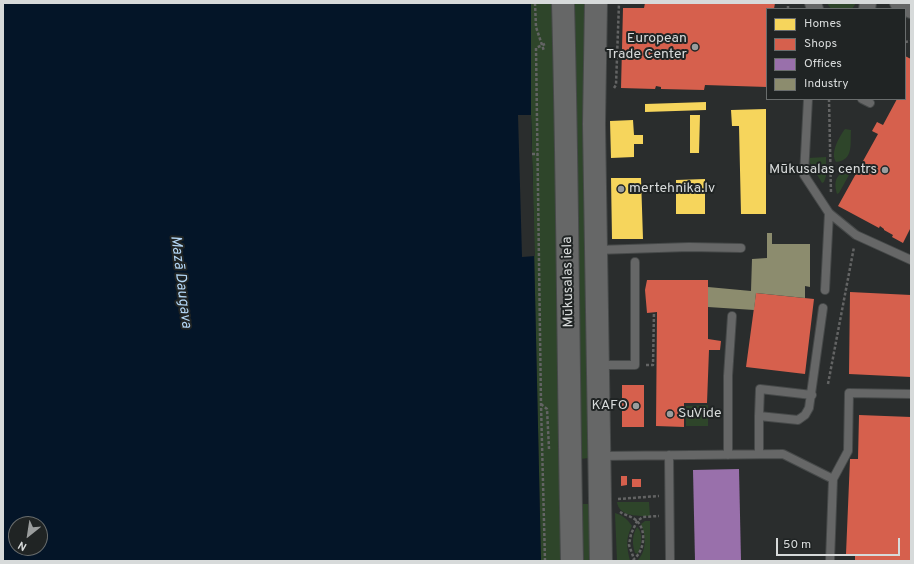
<!DOCTYPE html>
<meta charset="utf-8">
<style>
body{margin:0}
#map{position:relative;width:914px;height:564px;overflow:hidden;background:#2a2d2d;font-family:Overpass,sans-serif}
canvas{display:block}
.frame{position:absolute;inset:0;border:4px solid #d7dada;pointer-events:none}
.legend{position:absolute;left:766px;top:8px;width:140px;height:92px;box-sizing:border-box;background:#202424;border:1px solid #696d6d;margin:0;padding:5px 7px;list-style:none;font-size:12px;color:#d7dada}
.legend li{display:flex;align-items:center;gap:8px;height:20px}
.legend b{width:20px;border:1px solid #696d6d}
.north{position:absolute;left:8px;top:516px;width:40px;height:40px;box-sizing:border-box;background:#202424;border:1px solid #696d6d;border-radius:50%;rotate:210deg;font-size:11px;font-weight:700;line-height:16px;text-align:center;color:#d7dada}
.north::after{content:'';display:block;margin:auto;width:14px;height:18px;background:#9a9d9d;clip-path:polygon(50% 0,100% 100%,50% 72%,0 100%)}
.scale{position:absolute;left:776px;top:538px;width:124px;height:18px;box-sizing:border-box;border:2px solid #d7dada;border-top:0;padding-left:5px;font-size:12px;line-height:14px;white-space:nowrap;color:#d7dada;-webkit-text-stroke:3px #202424;paint-order:stroke}
</style>
<div id="map">
<canvas width="914" height="564"></canvas>
<div class="frame"></div>
<ul class="legend">
<li><b style="height:11px;background:#f6d55c"></b>Homes</li>
<li><b style="height:11px;background:#d6604d"></b>Shops</li>
<li><b style="height:11px;background:#9970ab"></b>Offices</li>
<li><b style="height:11px;background:#8c8c6e"></b>Industry</li>
</ul>
<div class="north">N</div>
<div class="scale">50 m</div>
</div>
<script>
const ctx = document.querySelector('canvas').getContext('2d');
ctx.lineJoin = 'round';
function fillPath(path, color) { ctx.fillStyle = color; ctx.fill(path, 'evenodd'); }
function stroke(path, color, width, dash) { ctx.strokeStyle = color; ctx.lineWidth = width; ctx.lineCap = dash ? 'butt' : 'round'; ctx.setLineDash(dash || []); ctx.stroke(path); }
function drawText(font, color, halo, rows, align = 'center') {
  ctx.font = font + ' Overpass,sans-serif'; ctx.lineWidth = 4; ctx.setLineDash([]); ctx.textBaseline = 'middle'; ctx.strokeStyle = halo; ctx.fillStyle = color; for (const [text, x, y, turn = 0] of rows) {
    ctx.save(); ctx.translate(x, y); ctx.rotate((+turn || 0) * Math.PI / 180); ctx.textAlign = isNaN(turn) ? turn : align; if (halo) ctx.strokeText(text, 0, 0); ctx.fillText(text, 0, 0); ctx.restore();
  }
}
fillPath(new Path2D(`
 M531,3H553L562,561H541L531,115Z
 M573,3H587L589,458L580,459Z
 M827,3H856L852,9H831Z
 M845,129L851,130C850,144 854,160 836,162C830,153 839,137 845,129Z
 M826,157V176L824,182L822,183L809,161L808,158Z
 M854,166L839,193L837,194C832,176 840,173 854,166Z
 M708,405V426H686V406Z
 M617,502H649L650,516C638,516 619,517 617,502Z
 M582,504H591L592,561H583Z
 M615,513C623,515 628,520 632,526C625,539 627,548 630,561H617Z
 M645,521H650V561H637C647,551 646,536 641,524Z
 M637,527C644,533 641,546 638,554L635,553C632,544 632,535 637,527Z`), '#2e452a');
fillPath(new Path2D(`
 M3,3H531V115L541,561H3ZM16,524H40V548H16Z`), '#041528');
fillPath(new Path2D(`
 M518,115H531L535,256L522,257Z`), '#2a2d2d');
fillPath(new Path2D(`
 M706,102V110L645,112V104Z
 M766,109V214H741L739,126H732L731,110Z
 M690,115H700L699,153H690Z
 M633,120L634,135H643V144H634V157L611,158L610,121Z
 M611,178H641L643,239H612Z
 M705,179V214H676V180Z`), '#f6d55c');
fillPath(new Path2D(`
 M645,3H775L774,9H767V87L705,85L704,90L661,89V87L656,86L655,89L621,88L623,8H644Z
 M905,56L911,59V227L903,243L892,237L893,235L884,230V229L880,226L879,228L838,206L878,134L872,131L877,122L883,125L897,99H905Z
 M647,280H708V339L721,341L720,350H709L707,403H684V427L656,426L657,312L647,313L645,290Z
 M850,292L911,295V377L849,374Z
 M756,293L814,299L805,374L746,367Z
 M622,385H644V427H622Z
 M859,415L911,417V561H855V554H846L850,459H858Z
 M621,476H627V485L621,486Z
 M632,479H641V487H632Z`), '#d6604d');
fillPath(new Path2D(`
 M739,469L741,561H695L693,470Z`), '#9970ab');
fillPath(new Path2D(`
 M767,233H772V244H810V287L805,286V298L756,293L754,310L708,307V287L751,291L752,259L767,258Z`), '#8c8c6e');
const service = new Path2D(`
 M808,99L804,175L829,213L856,235L911,260
 M862,99L870,103
 M597,250L689,247L741,248
 M825,290L829,213
 M598,365H635V262
 M759,416L760,389L812,395
 M759,454V416L798,420L805,415L809,408L823,308
 M669,455L670,561
 M728,455V376L732,316
 M600,456L783,454L833,479L830,561
 M833,479L848,451L849,393L911,394`);
const minor = new Path2D(`
 M813,3L815,9
 M898,3L911,10
 M867,9L868,3`);
const secondary = new Path2D(`
 M563,3C568,189 568,375 572,561
 M596,3L594,124L601,561`);
stroke(service, '#464949', 10);
stroke(minor, '#464949', 18);
stroke(secondary, '#464949', 24);
stroke(new Path2D(`
 M535,3L536,27L544,51
 M788,9V3
 M905,42L911,41
 M614,88L616,85L619,3
 M829,99L831,194
 M532,154H538
 M646,365H653L654,312
 M828,384L854,247
 M541,404L547,409L549,449
 M618,499L659,496
 M620,512C625,515 633,517 637,521C647,531 644,551 634,559
 M545,561L541,404L536,48L545,44
 M633,561L634,559L629,545L631,534L637,521L643,517L659,516`), '#636464', 2.5, [3, 2]);
stroke(service, '#666767', 8);
stroke(minor, '#666767', 16);
stroke(secondary, '#666767', 22);
for (const [x, y, r, color] of [
 [695,47,4,"#9a9d9d"],
 [885,170,4,"#9a9d9d"],
 [621,189,4,"#9a9d9d"],
 [636,406,4,"#9a9d9d"],
 [670,414,4,"#9a9d9d"]
]) { const dot = new Path2D(); dot.arc(x, y, r, 0, 2 * Math.PI); ctx.fillStyle = color; ctx.fill(dot); stroke(dot, '#202424', 1.5); }
drawText('14px', '#d7dada', '#202424', [
 ["European",687,39],
 ["Trade Center",687,55],
 ["Mūkusalas centrs",877,170],
 ["mertehnika.lv",629,189,"left"],
 ["KAFO",628,406],
 ["SuVide",678,414,"left"]
], 'right');
drawText('14px', '#d7dada', '#202424', [
 ["Mūkusalas iela",569,282,-91]
]);
drawText('italic 15px', '#b2d5f4', '#202424', [
 ["Mazā Daugava",180,282,83]
]);
</script>
